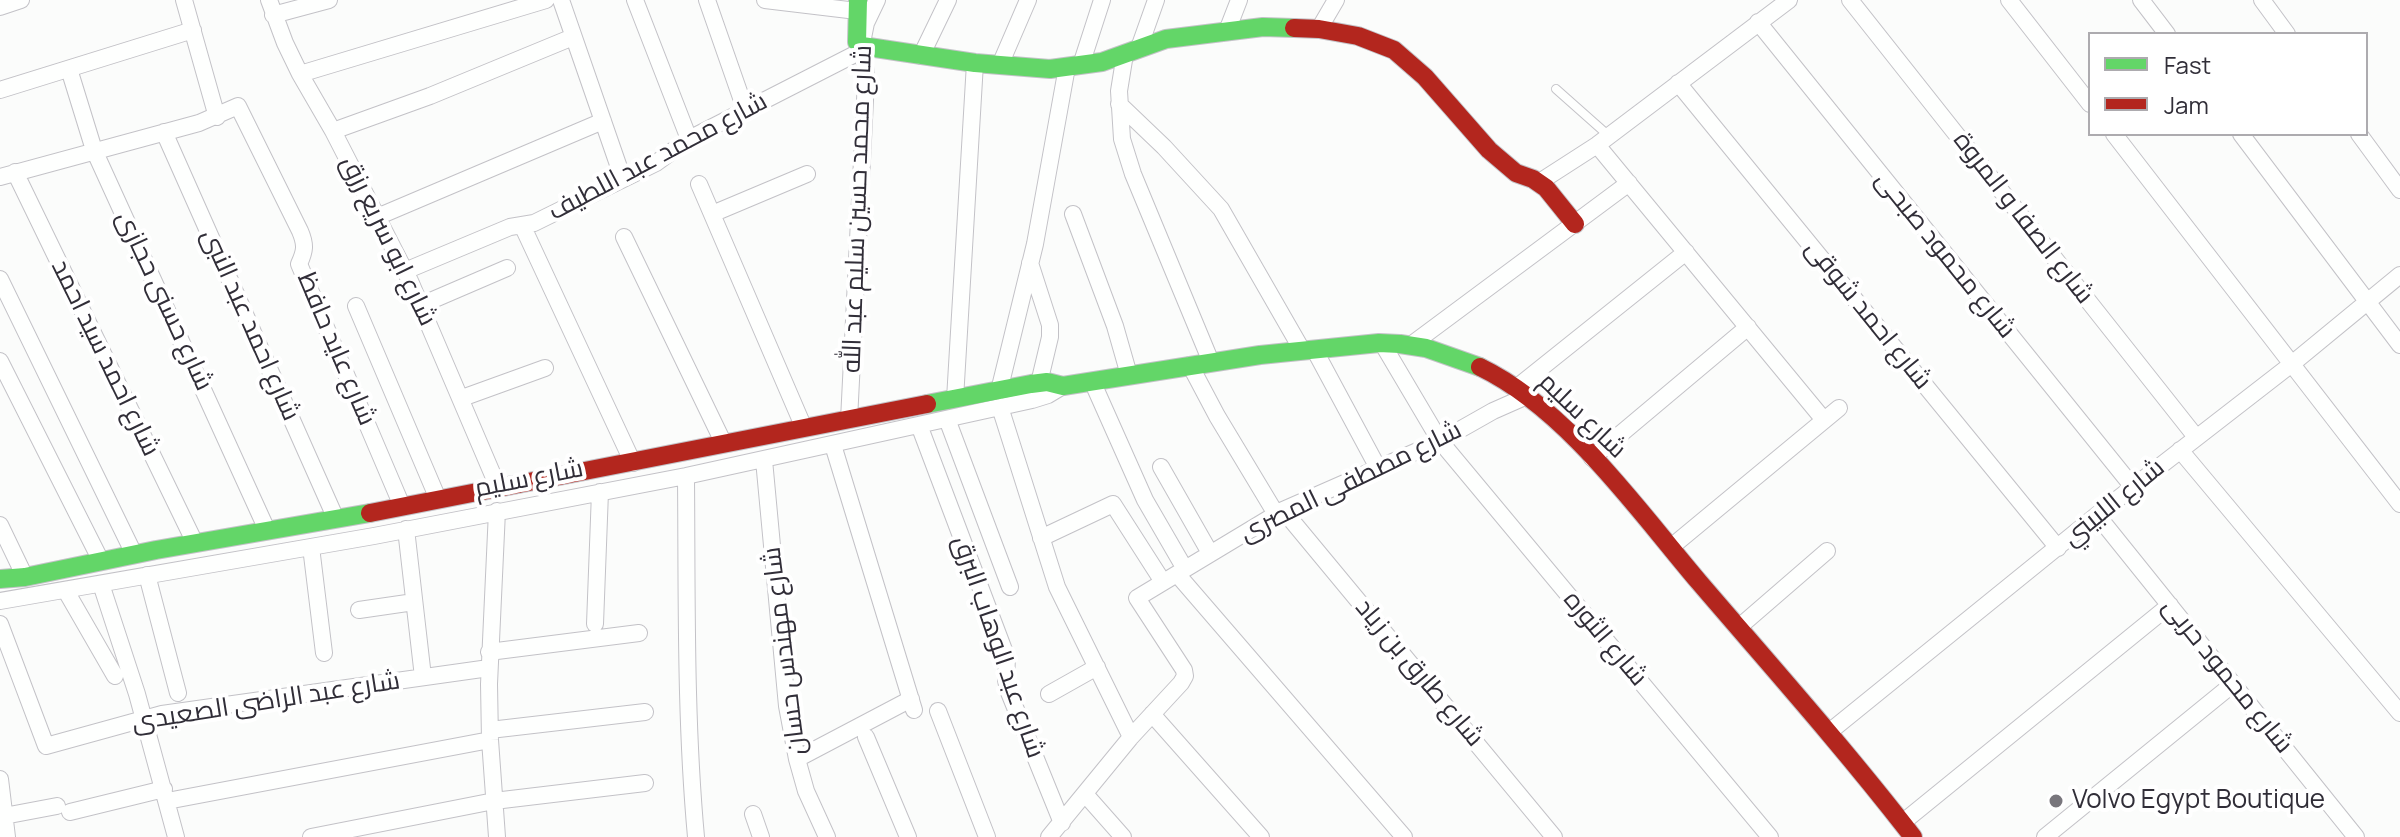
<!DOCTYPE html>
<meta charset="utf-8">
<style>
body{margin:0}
#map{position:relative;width:2400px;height:837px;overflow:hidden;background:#fbfcfb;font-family:Manrope,sans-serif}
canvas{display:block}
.legend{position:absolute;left:2088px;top:32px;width:280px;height:104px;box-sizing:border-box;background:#fff;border:2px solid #adabaf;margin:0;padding:10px 14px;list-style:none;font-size:24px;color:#312e38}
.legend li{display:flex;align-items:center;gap:16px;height:40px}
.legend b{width:40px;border:2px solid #adabaf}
</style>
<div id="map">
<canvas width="2400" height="837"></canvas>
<ul class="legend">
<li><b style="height:10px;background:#63d668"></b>Fast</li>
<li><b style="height:10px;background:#b3261e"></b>Jam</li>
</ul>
</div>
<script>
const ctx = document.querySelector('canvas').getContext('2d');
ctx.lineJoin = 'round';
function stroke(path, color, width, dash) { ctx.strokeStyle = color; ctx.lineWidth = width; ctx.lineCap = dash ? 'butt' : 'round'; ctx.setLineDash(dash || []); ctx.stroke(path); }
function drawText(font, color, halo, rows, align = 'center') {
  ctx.font = font + ' Manrope,Cairo,sans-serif'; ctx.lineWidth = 8; ctx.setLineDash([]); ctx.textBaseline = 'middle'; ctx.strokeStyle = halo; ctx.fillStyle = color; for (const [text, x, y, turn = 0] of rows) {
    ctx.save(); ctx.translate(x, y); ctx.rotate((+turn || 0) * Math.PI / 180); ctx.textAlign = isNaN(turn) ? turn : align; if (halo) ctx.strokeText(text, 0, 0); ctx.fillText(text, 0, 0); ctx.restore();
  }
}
const lane = new Path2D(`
 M1556,89L1609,136`);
const street = new Path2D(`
 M184,0L217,117
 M269,0L285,43L300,74L333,131L410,281L498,487
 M561,0L623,179
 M635,0L689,139
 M707,0L745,109
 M765,0L857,11
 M1850,0L2196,437
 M2009,0L2090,104
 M2141,0L2167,34
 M2262,0L2287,34
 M0,7L21,0
 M273,15L329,0
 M1758,22L2133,487
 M1319,29L1336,0
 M1227,31L1239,0
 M1139,48L1156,0
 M1125,54L1119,91L1122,139L1133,174L1211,362
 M921,56L948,0
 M1000,65L1028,0
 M1081,65L1102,0
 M69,69L94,150L267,530
 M300,74L546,0
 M1678,83L2058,548
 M0,90L193,30
 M1119,104L1164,147L1221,209L1302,350
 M333,131L430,96L573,37
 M164,132L336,519
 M2114,134L2400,504
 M2241,134L2400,345
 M2359,134L2400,190
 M1597,145L1824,420
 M15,172L195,543
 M0,177L199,123L238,106L300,231C306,245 305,251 299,264L402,506
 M1538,183L1597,145L1789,0
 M699,184L804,428
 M712,214L807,174
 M1073,214L1115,326L1129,375
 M377,217L603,121
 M522,225L633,463
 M624,237L724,444
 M1030,263L1050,325V337L1039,383
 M405,271L510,227L534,223L656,163L689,139L863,50
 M0,279L134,554
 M421,305L507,268
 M356,306L438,499
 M1382,343L1440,441L1770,837
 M1411,345L1629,183
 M1314,349L1378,468
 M0,361L101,561
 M1190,365L1217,416L1276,514
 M1092,381L1145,500L1185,569
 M1516,388L1686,252
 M999,391L1035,244L1067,67
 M462,398L545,368
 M955,399L975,63
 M1000,407L1057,587L1131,737
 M947,419L1010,587
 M849,420L866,80L863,38L866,23L877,0
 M919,425L1007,658L1006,680L1008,690L1062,823
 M833,445L914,710
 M2180,450L2400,713
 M1592,458L1748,327
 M764,460L787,706L797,759L806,791L827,837
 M1161,467L1210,553
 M686,476C687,597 685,717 696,837
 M1283,510L1554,837
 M2097,515L2356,837
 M0,525L25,577
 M406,529L423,677
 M1041,538L1113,504L1163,582
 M311,547L324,653
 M1670,548L1839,408
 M1177,574L1404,837
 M147,575L178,693
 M101,584L137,694L176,837
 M66,591L115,676
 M0,601L374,536L686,476L1032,400L1048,395L1063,386
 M359,610L414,602
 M0,624L46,746L162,714L489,668
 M595,624L600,492
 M1738,628L1827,551
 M489,652L639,633
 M1049,694L1097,667
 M938,711L987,837
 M1152,714L1261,837
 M490,730L645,712
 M1828,733L2097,515L2293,363L2400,275
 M866,737L908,837
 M797,759L911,699
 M0,779L7,837
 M1085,794L1123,837
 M167,801L490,740
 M70,812L164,789
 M753,814L761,837
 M4,816L57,806
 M1902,823L2170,605
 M311,837L494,801L645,783
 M497,837L490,740L489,684L497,511
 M1049,837L1131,737L1181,683L1185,676L1184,670L1137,598L1283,510L1440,441L1493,411L1527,396
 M2045,837L2233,684`);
const fast = new Path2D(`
 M858,0L857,42L862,46L975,63L1050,69L1102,62L1166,39L1263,27L1294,28
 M927,404L1031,384L1047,382L1063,386L1260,355L1379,343L1400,344L1426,348L1480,367
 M0,579L25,577L156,550L370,513`);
const jam = new Path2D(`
 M1294,28L1319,29L1358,36L1394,50L1425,77L1489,150L1516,173L1533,179L1546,188L1575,224
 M1480,367C1567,409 1637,509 1699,582C1771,666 1845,749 1913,837
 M370,513L927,404`);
stroke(lane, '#c3c2c7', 10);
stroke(street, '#c3c2c7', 18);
stroke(fast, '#c3c2c7', 20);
stroke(jam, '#c3c2c7', 20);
stroke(lane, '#fefffe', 8);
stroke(street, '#fefffe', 16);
stroke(fast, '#63d668', 18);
stroke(jam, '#b3261e', 18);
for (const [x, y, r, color] of [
 [2056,801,8,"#78767c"]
]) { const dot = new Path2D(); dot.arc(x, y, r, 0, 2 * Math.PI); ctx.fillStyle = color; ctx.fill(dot); stroke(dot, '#fff', 3); }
drawText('26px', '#312e38', '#fff', [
 ["شارع محمد عبد اللطيف",658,157,-28],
 ["شارع محمد حسين سليم عبد الله",858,209,-88],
 ["شارع الصفا و المروة",2023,218,52],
 ["شارع ابو سريع رزق",388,241,64],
 ["شارع محمود صبحى",1945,255,51],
 ["شارع حسنى حجازى",164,301,65],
 ["شارع احمد شوقى",1868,315,51],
 ["شارع احمد عبد النبى",250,325,66],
 ["شارع عايد حافظ",336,349,67],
 ["شارع احمد سيد احمد",105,358,64],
 ["شارع سليم",1582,416,44],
 ["شارع سليم",529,479,-11],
 ["شارع مصطفى المصرى",1351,482,-26],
 ["شارع اللبيني",2114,503,-39],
 ["شارع الثوره",1605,639,50],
 ["شارع عبد الوهاب البرق",998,647,71],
 ["شارع مهندس حسان",785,651,-97],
 ["شارع طارق بن زياد",1419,673,50],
 ["شارع محمود حربى",2227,676,51],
 ["شارع عبد الراضى الصعيدى",266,702,-9]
]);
drawText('26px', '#312e38', '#fff', [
 ["Volvo Egypt Boutique",2072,801]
], 'left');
</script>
